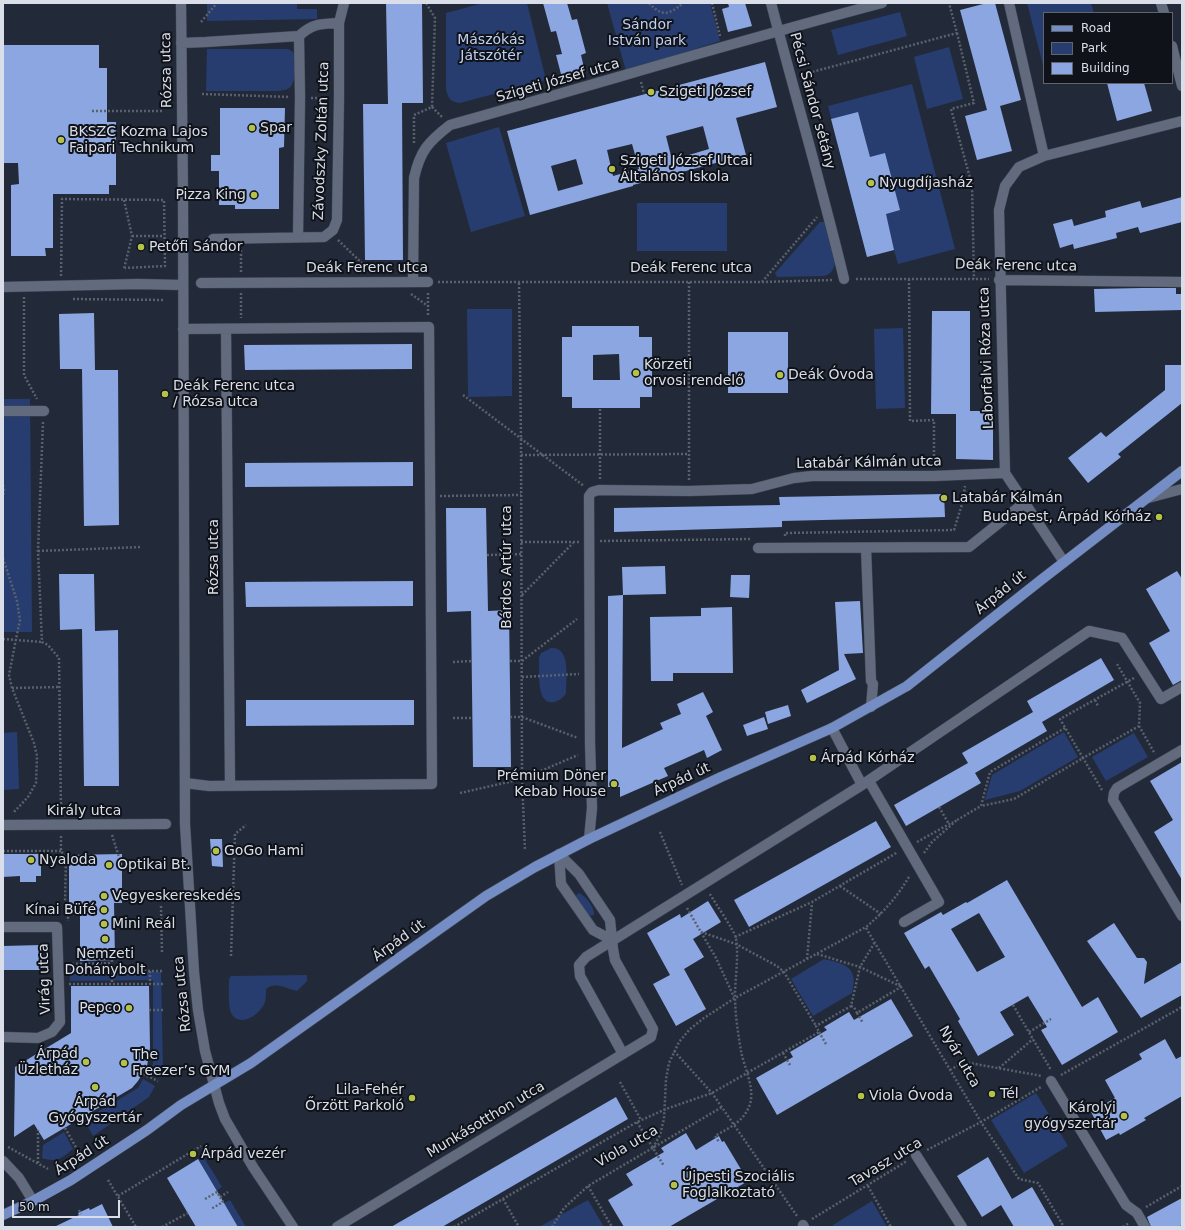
<!DOCTYPE html>
<meta charset="utf-8">
<style>
body{margin:0}
#map{position:relative;width:1185px;height:1230px;overflow:hidden;background:#222a39;font-family:"DejaVu Sans",sans-serif}
canvas{display:block}
.frame{position:absolute;inset:0;border:4px solid #d9dee8;pointer-events:none}
.legend{position:absolute;left:1043px;top:12px;width:130px;height:72px;box-sizing:border-box;background:#0f1219;border:1px solid #60646c;margin:0;padding:5px 7px;list-style:none;font-size:12px;color:#d9dee8}
.legend li{display:flex;align-items:center;gap:8px;height:20px}
.legend b{width:20px;border:1px solid #60646c}
.scale{position:absolute;left:12px;top:1200px;width:108px;height:18px;box-sizing:border-box;border:2px solid #d9dee8;border-top:0;padding-left:5px;font-size:12px;line-height:14px;white-space:nowrap;color:#d9dee8;-webkit-text-stroke:3px #0f1219;paint-order:stroke}
</style>
<div id="map">
<canvas width="1185" height="1230"></canvas>
<div class="frame"></div>
<ul class="legend">
<li><b style="height:5px;background:#748dc4"></b>Road</li>
<li><b style="height:11px;background:#283d6f"></b>Park</li>
<li><b style="height:11px;background:#8ba6e1"></b>Building</li>
</ul>
<div class="scale">50 m</div>
</div>
<script>
const ctx = document.querySelector('canvas').getContext('2d');
ctx.lineJoin = 'round';
function fillPath(path, color) { ctx.fillStyle = color; ctx.fill(path, 'evenodd'); }
function stroke(path, color, width, dash) { ctx.strokeStyle = color; ctx.lineWidth = width; ctx.lineCap = dash ? 'butt' : 'round'; ctx.setLineDash(dash || []); ctx.stroke(path); }
function drawText(font, color, halo, rows, align = 'center') {
  ctx.font = font + ' "DejaVu Sans",sans-serif'; ctx.lineWidth = 4; ctx.setLineDash([]); ctx.textBaseline = 'middle'; ctx.strokeStyle = halo; ctx.fillStyle = color; for (const [text, x, y, turn = 0] of rows) {
    ctx.save(); ctx.translate(x, y); ctx.rotate((+turn || 0) * Math.PI / 180); ctx.textAlign = isNaN(turn) ? turn : align; if (halo) ctx.strokeText(text, 0, 0); ctx.fillText(text, 0, 0); ctx.restore();
  }
}
fillPath(new Path2D(`
 M207,3H297V9H317V19L207,21Z
 M483,3H527L546,80L460,103C451,102 448,99 446,89V13Z
 M607,3H710L720,41L626,71Z
 M1027,3H1091L1094,13H1044V65H1043Z
 M900,12L907,36L838,55L831,30Z
 M949,47L963,99L927,109L914,57Z
 M207,49H288L293,52C296,61 297,78 291,86C289,90 283,90 279,91H206Z
 M912,84L955,249L898,264L894,250L867,257L828,106Z
 M499,127L525,216L471,232L446,143Z
 M637,203H727V251H637Z
 M820,222H824L835,264C833,270 831,274 824,276L777,277L775,273Z
 M467,309H512V396L468,397Z
 M903,328L905,408L876,409L874,329Z
 M3,399H30L32,632H3Z
 M551,648C571,646 566,679 566,693C564,697 559,701 554,702C535,706 540,669 539,658L541,653Z
 M17,732L19,789L3,790V733Z
 M1064,732L1078,757L1020,791L985,800L992,775Z
 M1134,733L1148,757L1106,781L1092,757Z
 M578,893C585,894 595,908 594,915L590,916L588,914L576,896Z
 M824,959C845,964 859,967 852,993L813,1016L791,979Z
 M70,966H110V972H161L163,1071L160,1077L149,1071L153,1064V980L70,981Z
 M307,975V981L297,991C287,989 276,981 266,989C266,993 266,998 265,1002C261,1014 240,1029 231,1013C228,1006 229,987 229,979L231,976Z
 M143,1079L155,1086L149,1097L93,1136L84,1120L138,1088Z
 M1036,1093L1068,1146L1024,1173L991,1120Z
 M64,1132L73,1149C62,1158 57,1163 42,1158L43,1145Z
 M203,1156L222,1187L216,1191L198,1159Z
 M230,1200L246,1227H238L224,1203Z
 M588,1200L604,1227H539Z
 M872,1201L887,1227H834L833,1225Z`), '#283d6f');
fillPath(new Path2D(`
 M386,3H422L423,103H402L403,260H365L363,104H388Z
 M543,3H567L572,20L577,19L586,53L581,55L585,72L562,78L556,55L562,54L556,31L551,32Z
 M728,3H745L752,26L728,32L722,9L729,7Z
 M987,3H995L1021,100L1000,106L1012,151L977,160L965,116L987,110L960,10Z
 M3,45H99V68H107V122H116V185H109V194H53V248H45L46,256H11V185L19,184L18,163H3Z
 M765,62L777,107L736,118L746,155L633,185V186L530,215L507,131ZM703,126L709,149L672,160L666,136ZM632,144L639,169L613,176L607,150ZM576,159L583,184L558,191L551,166Z
 M1107,83H1144L1152,111L1117,121Z
 M220,108H285L284,147L279,148V209H235V205H219V171H211V155H220Z
 M858,112L870,157L885,153L900,210L886,214L894,250L867,257L831,119Z
 M1182,197V222L1140,233L1138,227L1116,233L1117,238L1074,249L1073,244L1060,248L1053,224L1072,219L1074,226L1106,217L1105,211L1140,201L1142,208Z
 M1142,288H1176V294H1182V310L1095,312L1094,289Z
 M932,311H970V411H993V460L956,459V414H931Z
 M94,313L95,370H118L119,525L84,526L82,369H60L59,314Z
 M572,326H639V337H652V397H640V408H572V397H562V337H572ZM619,354L620,380H593V355Z
 M728,332H788V393H728Z
 M412,344V369L245,370L244,345Z
 M1165,365H1182V403L1118,454L1121,457L1088,483L1068,458L1101,432L1106,437L1165,390Z
 M413,462V486L245,487V463Z
 M944,494L945,517L782,521V527L614,532V508L780,505L779,497Z
 M446,508H486L488,611L509,610L511,767H473L471,611L447,612Z
 M665,566L666,594L623,595L622,567Z
 M1177,571L1182,579V680L1173,685L1149,643L1170,631L1146,589Z
 M59,574H94L95,631L118,630L119,786H84L82,629L60,630Z
 M731,575H750L749,598L730,597Z
 M413,581V606L246,607L245,582Z
 M623,595L622,748L663,729L660,723L681,714L677,704L703,692L713,712L706,716L722,750L707,758L704,750L664,768L668,776L620,797V787H608V596Z
 M860,601L863,653L844,654L856,679L807,703L801,690L839,670L835,602Z
 M732,607L733,673H673V681H651L650,617L701,616V608Z
 M1101,658L1114,680L1042,722L1047,731L975,773L981,783L906,826L894,805L968,763L962,753L1033,712L1027,701Z
 M246,700H414V725L246,726Z
 M788,705L791,716L768,724L765,712Z
 M764,717L768,729L747,736L743,725Z
 M1182,762V880L1154,832L1173,820L1150,781Z
 M876,821L891,847L749,927L734,900Z
 M210,839H222L223,867L212,866Z
 M3,854H41V876H36V882H20V876L3,877Z
 M122,854V903H114L115,960L80,961V904H69V855Z
 M1007,880L1082,1007L1098,997L1118,1032L1062,1065L1041,1030L1047,1027L1028,996L1000,1012L1014,1035L978,1056L958,1021L960,1019L929,966L925,969L904,933L941,912L943,915L966,902L967,903ZM979,913L1005,957L977,972L951,929Z
 M708,901L721,922L693,939L704,957L684,969L706,1009L676,1026L653,984L670,975L647,933L680,914L681,918Z
 M1114,923L1137,958H1144L1147,962L1144,984L1182,962V995L1141,1018L1087,941Z
 M41,945V970H3V946Z
 M71,986H149L150,1048L147,1066L138,1081L132,1088L44,1140L34,1124L14,1137L15,1067L71,1033Z
 M891,999L913,1036L777,1115L756,1078L793,1057L790,1052L827,1030L824,1027L849,1012L854,1020Z
 M1165,1039L1176,1059L1182,1056V1096L1144,1118L1146,1120L1120,1135L1119,1133L1106,1140L1091,1112L1115,1098L1105,1080L1142,1059L1139,1054Z
 M616,1097L628,1119L442,1227H391Z
 M686,1133L696,1150L719,1136L722,1142L724,1141L748,1181L669,1227H624L608,1200L633,1185L626,1174L664,1152L661,1148Z
 M988,1157L1012,1199L1032,1187L1055,1227H1014L1001,1205L982,1217L957,1176Z
 M198,1159L224,1203L238,1227H196L167,1178Z
 M1182,1198V1225L1178,1227H1151L1147,1217Z
 M102,1204L113,1227H54L79,1215L78,1213L89,1208L90,1210Z`), '#8ba6e1');
const minor = new Path2D(`
 M181,3L183,198L185,824L194,972L198,1010L205,1051L219,1103L225,1119L253,1167L293,1227
 M771,3C795,95 822,187 844,279
 M1009,3L1044,156
 M1161,3L1164,13
 M299,36C313,23 321,24 339,23
 M181,43L206,42L299,36L300,98L298,237
 M1172,46L1182,86
 M213,239L324,237L333,230L337,220L339,98V23L344,3
 M999,280L1182,282
 M413,282L414,178C420,151 428,142 450,125C594,85 737,41 882,3
 M201,283L428,282
 M3,287L138,284L183,285
 M183,329L429,327L432,784L209,786L185,783
 M226,329L230,785
 M3,411H44
 M1148,498L1182,489
 M758,548L969,547L1024,503
 M866,548L871,681L873,684L871,707
 M1064,562L1005,473L999,210L1005,186L1019,167L1044,156L1182,121
 M832,728L862,785
 M1182,750L1117,788L1114,793L1113,800L1182,916
 M869,781L939,902L904,922
 M3,825L166,824
 M589,839L592,808L590,743L589,496L592,492L599,490L689,491L752,489L794,478L812,476H934L1005,473
 M559,854L561,884L593,930L612,940
 M3,927H57L60,1022L52,1032L38,1038L3,1037
 M623,1054L580,976L579,965L586,957L862,785L1089,631L1122,638L1161,699L1182,687
 M1051,1081L1126,1205L1137,1213L1145,1227
 M916,1155L962,1227
 M3,1161L19,1178L33,1201
 M803,1225L804,1227
 M337,1227L651,1037L653,1029L615,960L613,949L610,920L579,874L559,854`);
const major = new Path2D(`
 M3,1215L33,1201L71,1180L147,1130L181,1105L251,1063L486,896L535,867L589,839L721,777L832,728L907,686L1041,580L1182,471`);
stroke(minor, '#414754', 11);
stroke(major, '#414754', 11);
stroke(new Path2D(`
 M649,3C662,17 669,15 683,3
 M712,3L720,36
 M201,22L217,3
 M957,33L974,103L951,109L972,185L974,279
 M801,75L957,33L949,3
 M641,82L644,94
 M202,94L290,97
 M311,98H328
 M432,107L442,117
 M92,111H163
 M414,143V115L432,107L435,18L426,3
 M124,200L132,236L124,269
 M132,236H164
 M338,240L369,270
 M241,272V249
 M61,276L62,199L164,200L165,266L125,268
 M856,279H989
 M909,279L910,421L934,420V466
 M438,282H762L833,280
 M762,282L817,217
 M519,283L521,439L522,779L525,850
 M241,293V318
 M428,293V316
 M411,294L428,306
 M24,297V375L37,399
 M73,299L165,300
 M463,395L584,486
 M43,422L38,551L42,642L48,645L59,658L61,813
 M521,455L689,454
 M600,479V408
 M689,480V282
 M3,485L4,489L3,497
 M440,496L521,495
 M785,536V533L954,530L963,501L965,486
 M600,541L751,539
 M521,542H579
 M38,551L142,547
 M487,555L522,554
 M3,558L17,601L20,620L16,639L9,675L12,688L34,743L37,756L36,783L28,797L14,812
 M522,595L573,543
 M3,639L42,642
 M510,661H522L577,619
 M453,662L472,661
 M522,677L579,674
 M12,688L60,687
 M1095,700L1098,706
 M510,717H522L578,738
 M453,718H472
 M1139,726L1155,754
 M1065,728L990,772L981,806L1014,799L1083,758L1060,719L1134,678
 M1102,790L1083,758L1139,726L1140,703L1117,664
 M460,793L522,779L578,755
 M939,807L949,824
 M957,820L981,806
 M660,832L682,885
 M112,835L119,857
 M61,836V851L66,858L65,904L68,906V921
 M917,842L953,822
 M3,851H61
 M924,853L932,842L958,819
 M840,886L881,914
 M710,894C715,903 734,930 736,938C739,957 735,978 735,996C735,1014 738,1033 741,1051C744,1067 755,1088 750,1104C744,1122 730,1127 715,1136L719,1142
 M161,906L162,952
 M687,908L716,958L734,997
 M866,928L981,1122L1019,1179L1038,1183L1064,1227
 M701,932L736,944L777,966L784,972L816,1026
 M735,937L812,902L898,852
 M817,954L860,967L902,987
 M231,956L235,834L246,825
 M807,959L812,903
 M112,960V984
 M68,964L112,963
 M112,971H162
 M150,971V984
 M69,984H163
 M1013,1005L1051,1070
 M851,1006L854,1007L857,1013L901,987
 M149,1010H165
 M857,1013L863,1023
 M819,1032L826,1044
 M1029,1032L1051,1019
 M674,1051L712,1093L797,1216
 M783,1053L790,1065
 M999,1068L1033,1039
 M950,1070L964,1062L1042,1076
 M143,1074L158,1081
 M1061,1075L1182,1007
 M620,1082L641,1120
 M637,1122L664,1166
 M65,1128L77,1149
 M8,1147L48,1169
 M653,1148L660,1135L664,1119L666,1079L669,1063L679,1042L690,1029L704,1018L735,998L866,927C884,912 898,896 910,875
 M927,1150L981,1122L1041,1087
 M38,1163V1130
 M108,1180L136,1227
 M588,1186L612,1227
 M868,1186L891,1227
 M118,1196L201,1146
 M220,1197L228,1192
 M205,1199L217,1192L223,1202L211,1209
 M503,1199L519,1227
 M1146,1207L1182,1186
 M79,1210L81,1214
 M812,1219L907,1161
 M162,1227L188,1213
 M454,1227L637,1122L666,1109L712,1093L819,1032L816,1026L851,1006L860,967L875,942
 M552,1227L564,1208L588,1186L722,1107
 M1123,1227L1129,1223`), '#5a616e', 2.5, [2, 2]);
stroke(minor, '#626b7d', 10);
stroke(major, '#748dc4', 10);
for (const [x, y, r, color] of [
 [651,92,4,"#b5c24a"],
 [252,128,4,"#b5c24a"],
 [61,140,4,"#b5c24a"],
 [612,169,4,"#b5c24a"],
 [871,183,4,"#b5c24a"],
 [254,195,4,"#b5c24a"],
 [141,247,4,"#b5c24a"],
 [636,373,4,"#b5c24a"],
 [780,375,4,"#b5c24a"],
 [165,394,4,"#b5c24a"],
 [944,498,4,"#b5c24a"],
 [1159,517,4,"#b5c24a"],
 [813,758,4,"#b5c24a"],
 [614,784,4,"#b5c24a"],
 [216,851,4,"#b5c24a"],
 [31,860,4,"#b5c24a"],
 [109,865,4,"#b5c24a"],
 [104,896,4,"#b5c24a"],
 [104,910,4,"#b5c24a"],
 [104,924,4,"#b5c24a"],
 [105,939,4,"#b5c24a"],
 [129,1008,4,"#b5c24a"],
 [86,1062,4,"#b5c24a"],
 [124,1063,4,"#b5c24a"],
 [95,1087,4,"#b5c24a"],
 [992,1094,4,"#b5c24a"],
 [861,1096,4,"#b5c24a"],
 [412,1098,4,"#b5c24a"],
 [1124,1116,4,"#b5c24a"],
 [193,1154,4,"#b5c24a"],
 [674,1185,4,"#b5c24a"]
]) { const dot = new Path2D(); dot.arc(x, y, r, 0, 2 * Math.PI); ctx.fillStyle = color; ctx.fill(dot); stroke(dot, '#0f1219', 1.5); }
drawText('14px', '#c0d0f0', '#0f1219', [
 ["Sándor",647,25],
 ["István park",647,41],
 ["Mászókás",491,40],
 ["Játszótér",491,56]
]);
drawText('14px', '#d9dee8', '#0f1219', [
 ["Rózsa utca",167,70,-91],
 ["Szigeti József utca",558,81,-16],
 ["Pécsi Sándor sétány",812,101,75],
 ["Závodszky Zoltán utca",322,141,-88],
 ["Deák Ferenc utca",1016,266,1],
 ["Deák Ferenc utca",367,268],
 ["Deák Ferenc utca",691,268],
 ["Laborfalvi Róza utca",987,358,-92],
 ["Latabár Kálmán utca",869,463,-1],
 ["Rózsa utca",214,557,-90],
 ["Bárdos Artúr utca",507,567,-90],
 ["Árpád út",1001,593,-39],
 ["Árpád út",682,780,-25],
 ["Király utca",84,811],
 ["Árpád út",399,941,-36],
 ["Virág utca",45,979,-92],
 ["Rózsa utca",183,994,-96],
 ["Nyár utca",959,1057,60],
 ["Munkásotthon utca",486,1120,-31],
 ["Viola utca",627,1147,-30],
 ["Árpád út",82,1156,-33],
 ["Tavasz utca",886,1163,-31]
]);
drawText('14px', '#d9dee8', '#0f1219', [
 ["Szigeti József",659,92],
 ["Spar",260,128],
 ["BKSZC Kozma Lajos",69,132],
 ["Faipari Technikum",69,148],
 ["Szigeti József Utcai",620,161],
 ["Általános Iskola",620,177],
 ["Nyugdíjasház",879,183],
 ["Pizza King",246,195,"right"],
 ["Petőfi Sándor",149,247],
 ["Körzeti",644,365],
 ["orvosi rendelő",644,381],
 ["Deák Óvoda",788,375],
 ["Deák Ferenc utca",173,386],
 ["/ Rózsa utca",173,402],
 ["Latabár Kálmán",952,498],
 ["Budapest, Árpád Kórház",1151,517,"right"],
 ["Árpád Kórház",821,758],
 ["Prémium Döner",606,776,"right"],
 ["Kebab House",606,792,"right"],
 ["GoGo Hami",224,851],
 ["Nyaloda",39,860],
 ["Optikai Bt.",117,865],
 ["Vegyeskereskedés",112,896],
 ["Kínai Büfé",96,910,"right"],
 ["Mini Reál",112,924],
 ["Nemzeti",105,954,"center"],
 ["Dohánybolt",105,970,"center"],
 ["Pepco",121,1008,"right"],
 ["Árpád",78,1054,"right"],
 ["Üzletház",78,1070,"right"],
 ["The",132,1055],
 ["Freezer’s GYM",132,1071],
 ["Lila-Fehér",404,1090,"right"],
 ["Őrzött Parkoló",404,1106,"right"],
 ["Tél",1000,1094],
 ["Viola Óvoda",869,1096],
 ["Árpád",95,1102,"center"],
 ["Gyógyszertár",95,1118,"center"],
 ["Károlyi",1116,1108,"right"],
 ["gyógyszertár",1116,1124,"right"],
 ["Árpád vezér",201,1154],
 ["Újpesti Szociális",682,1177],
 ["Foglalkoztató",682,1193]
], 'left');
</script>
